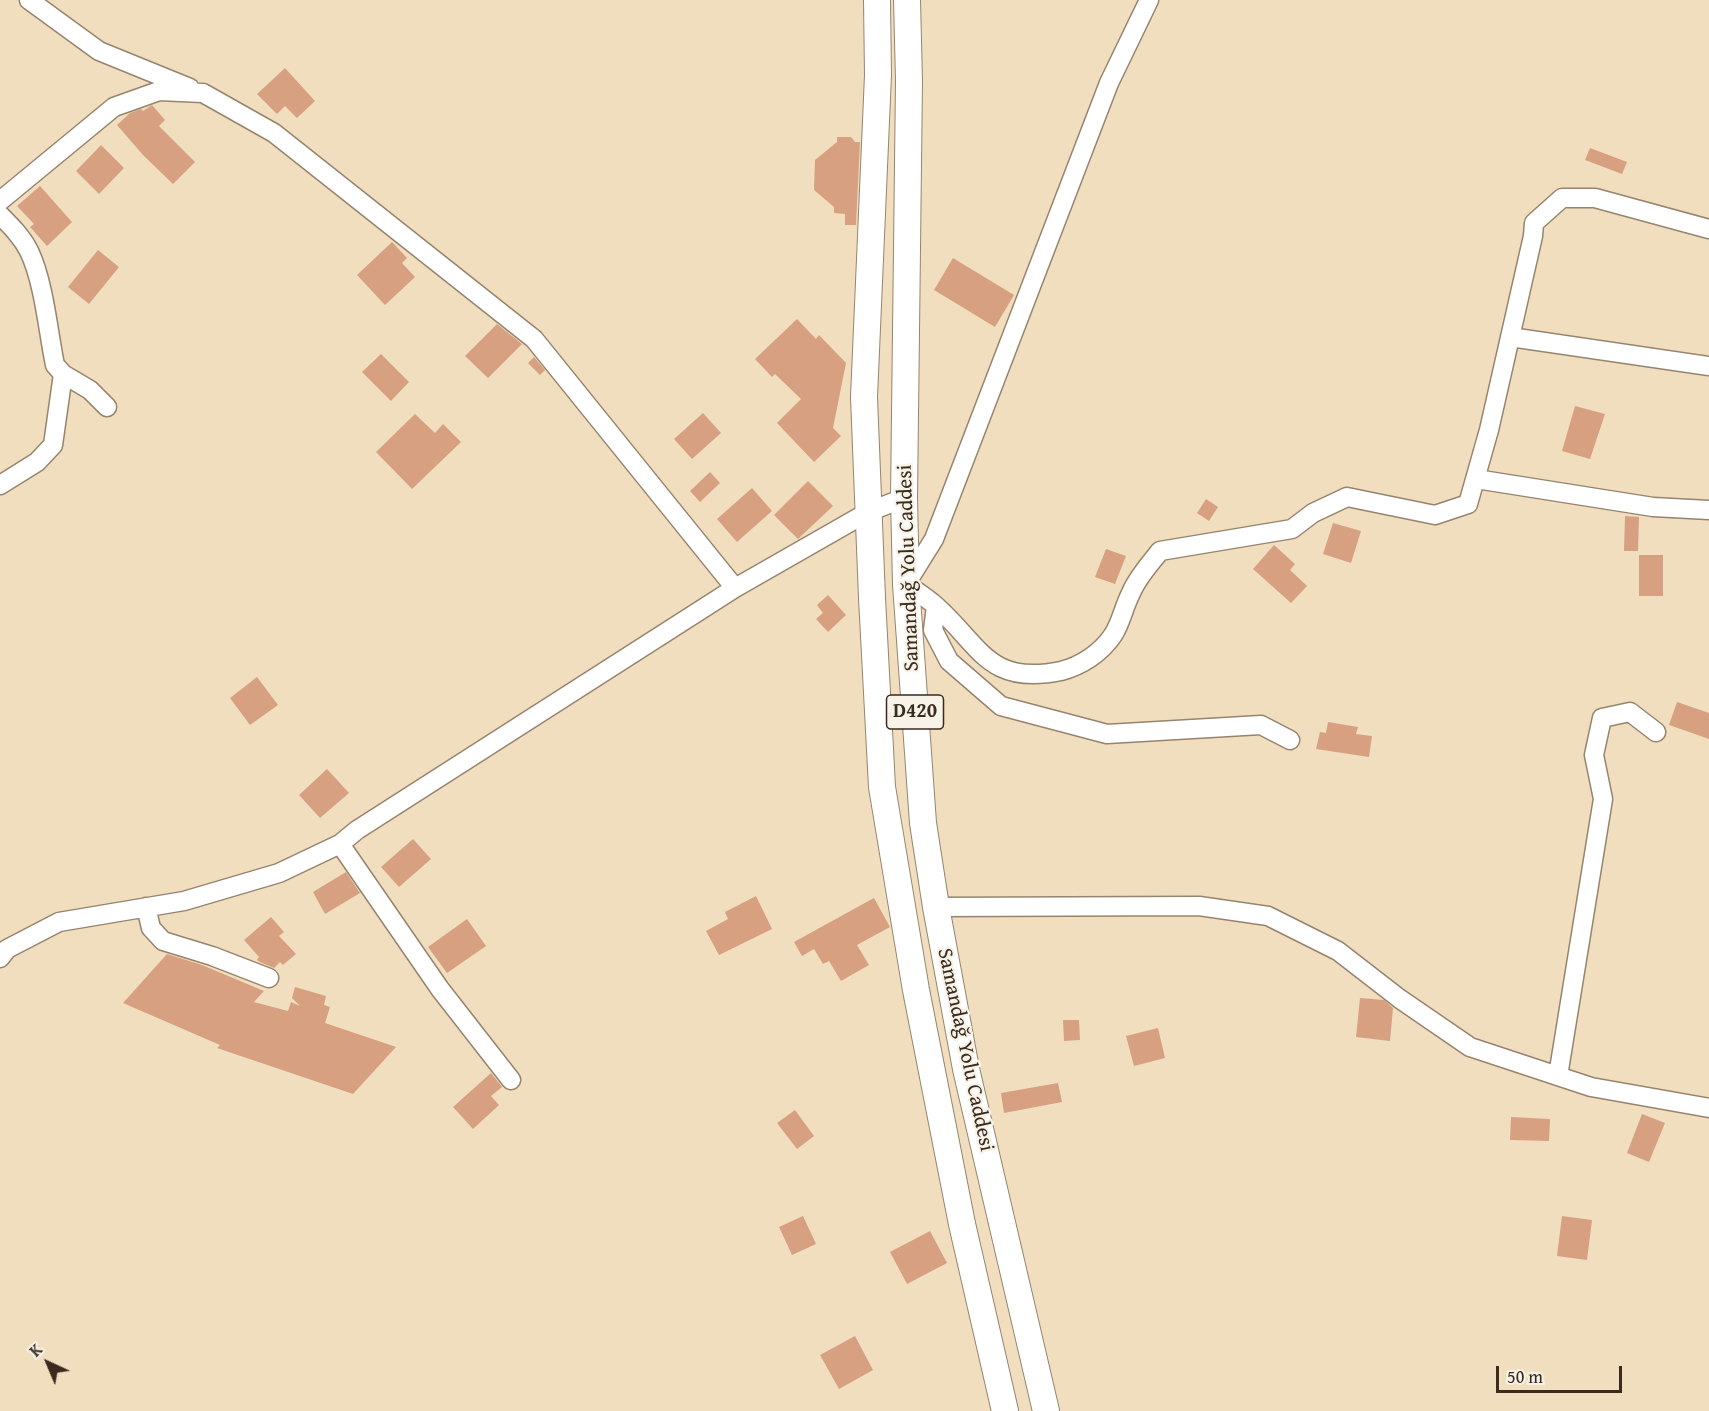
<!DOCTYPE html>
<meta charset="utf-8">
<style>
body{margin:0}
#map{position:relative;width:1709px;height:1411px;overflow:hidden;background:#f1debf;font-family:"Gentium Book Plus",serif}
canvas{display:block}
.north{position:absolute;left:18px;top:1333px;width:60px;height:60px;-webkit-text-stroke:4px #f7f3e8;paint-order:stroke;rotate:316deg;font-size:16px;font-weight:700;line-height:24px;text-align:center;color:#3b2a1e}
.north::after{content:'';display:block;margin:auto;width:21px;height:27px;background:#3b2a1e;clip-path:polygon(50% 0,100% 100%,50% 72%,0 100%)}
.scale{position:absolute;left:1496px;top:1366px;width:126px;height:27px;box-sizing:border-box;border:3px solid #3b2a1e;border-top:0;padding-left:8px;font-size:18px;line-height:21px;white-space:nowrap;color:#3b2a1e;-webkit-text-stroke:4px #f7f3e8;paint-order:stroke}
</style>
<div id="map">
<canvas width="1709" height="1411"></canvas>
<div class="north">K</div>
<div class="scale">50 m</div>
</div>
<script>
const ctx = document.querySelector('canvas').getContext('2d');
ctx.lineJoin = 'round';
function fillPath(path, color) { ctx.fillStyle = color; ctx.fill(path, 'evenodd'); }
function stroke(path, color, width, dash) { ctx.strokeStyle = color; ctx.lineWidth = width; ctx.lineCap = dash ? 'butt' : 'round'; ctx.setLineDash(dash || []); ctx.stroke(path); }
function drawText(font, color, halo, rows, align = 'center') {
  ctx.font = font + ' "Gentium Book Plus",serif'; ctx.lineWidth = 4.5; ctx.setLineDash([]); ctx.textBaseline = 'middle'; ctx.strokeStyle = halo; ctx.fillStyle = color; for (const [text, x, y, turn = 0] of rows) {
    ctx.save(); ctx.translate(x, y); ctx.rotate((+turn || 0) * Math.PI / 180); ctx.textAlign = isNaN(turn) ? turn : align; if (halo) ctx.strokeText(text, 0, 0); ctx.fillText(text, 0, 0); ctx.restore();
  }
}
fillPath(new Path2D(`
 M285,68L315,101L297,118L285,106L277,114L257,94Z
 M152,105L165,120L159,126L195,162L173,184L143,155L117,125L130,113L141,109L143,111Z
 M837,137H851L855,142H860L856,225H845V214L834,213V207L814,190L815,160L837,142Z
 M101,145L124,168L99,194L76,171Z
 M1590,148L1627,162L1622,174L1585,160Z
 M40,186L72,222L47,246L30,227L34,224L17,206Z
 M392,242L407,258L402,263L415,277L385,305L357,275Z
 M98,250L119,267L89,304L68,287Z
 M953,258L1014,295L995,327L934,290Z
 M797,319L816,339L819,335L846,363L833,428L841,436L814,462L777,423L801,399L775,374L772,377L755,359Z
 M497,324L522,344L488,378L465,356Z
 M381,354L409,382L391,401L362,372Z
 M534,357L545,370L540,375L528,363Z
 M1575,406L1605,414L1590,459L1562,451Z
 M703,413L721,433L692,459L674,439Z
 M415,414L435,433L443,424L461,442L412,489L376,452Z
 M710,472L720,483L700,502L690,491Z
 M808,481L833,506L798,539L774,515Z
 M752,488L772,511L737,542L717,519Z
 M1206,499L1218,507L1209,521L1197,513Z
 M1625,516L1639,517L1638,551H1624Z
 M1333,523L1361,531L1351,563L1323,554Z
 M1274,545L1295,564L1290,570L1307,586L1291,603L1253,569Z
 M1106,549L1126,556L1115,584L1095,577Z
 M1639,555H1663V596H1639Z
 M828,595L846,615L828,632L816,619L823,613L817,605Z
 M257,677L278,705L250,725L230,698Z
 M1677,702L1709,713V739L1669,725Z
 M1328,722L1358,727L1356,734L1372,736L1369,757L1316,749L1320,732L1326,733Z
 M327,769L349,793L320,818L299,795Z
 M413,839L431,859L399,887L381,867Z
 M346,872L360,893L325,914L313,892Z
 M756,896L772,929L719,955L706,931L728,919L725,912Z
 M874,898L890,927L857,945L869,965L841,981L829,961L823,964L814,949L802,956L794,942Z
 M271,917L284,932L279,936L296,954L283,965L280,962L274,968L260,962L257,960L259,957L244,940Z
 M467,919L486,946L447,973L428,947Z
 M167,954L202,965L264,991L254,1002L288,1011L291,1002L300,1006L292,998L295,987L326,996L324,1005L330,1007L325,1023L396,1047L353,1094L217,1048L220,1045L123,1003Z
 M1360,998L1384,1000L1393,1008L1390,1041L1356,1037Z
 M1063,1020H1079L1080,1040L1064,1041Z
 M1158,1028L1165,1058L1134,1066L1126,1036Z
 M491,1073L502,1087L491,1096L499,1105L473,1129L453,1107Z
 M1058,1083L1062,1102L1004,1113L1001,1093Z
 M795,1110L814,1136L797,1149L777,1123Z
 M1642,1114L1665,1123L1649,1162L1627,1153Z
 M1511,1117L1550,1119L1549,1141L1510,1140Z
 M803,1216L816,1244L792,1255L779,1227Z
 M1562,1216L1592,1220L1587,1260L1557,1256Z
 M930,1231L947,1263L907,1284L890,1252Z
 M855,1336L873,1370L839,1389L820,1355Z`), '#d7a080');
const minor = new Path2D(`
 M29,0L99,51L190,88
 M1149,0L1109,83L934,539L906,584C916,591 927,598 936,606C981,646 988,686 1061,671C1081,666 1101,653 1113,635C1121,623 1124,606 1131,593C1137,578 1150,564 1160,551L1292,529L1313,513L1347,497L1435,515L1468,504L1489,430L1533,236L1534,223L1562,198H1595L1709,229
 M0,201L114,107L159,91L203,93L274,133L534,339L735,588
 M0,215C11,226 22,237 29,251C44,282 48,331 55,365L63,374L90,390L107,407
 M1510,337L1709,366
 M1476,479L1653,507L1709,510
 M0,485L37,462L53,445L63,374
 M936,606L933,630L949,661L1001,706L1107,734L1261,725L1290,740
 M340,844L440,989L511,1080
 M146,907L151,928L163,941L212,956L269,978
 M936,907L1199,906L1268,916L1338,951L1400,999L1470,1047L1591,1087L1709,1108
 M0,958L7,949L59,922L184,901L279,873L340,844L357,830L735,588L868,512L904,498
 M1558,1076L1603,799L1594,755L1602,718L1630,712L1656,732`);
const highway = new Path2D(`
 M877,0L878,75L864,397L872,598L882,787L916,990L962,1224L1005,1411
 M907,0L909,81L904,498L906,584L923,823L936,907L966,1069L1046,1411`);
stroke(minor, '#96846e', 21);
stroke(highway, '#96846e', 28);
stroke(minor, '#fff', 18);
stroke(highway, '#fff', 26);
for (const [x, y, w] of [
 [915,712,57]
]) { const box = new Path2D(); box.roundRect(x - w / 2, y - 17, w, 34, 4.5); ctx.fillStyle = '#f7f3e8'; ctx.fill(box); stroke(box, '#3b2a1e', 1.5); }
drawText('bold 20px', '#3b2a1e', null, [
 ["D420",915,712]
]);
drawText('21px', '#3b2a1e', '#f7f3e8', [
 ["Samandağ Yolu Caddesi",909,568,-92],
 ["Samandağ Yolu Caddesi",965,1050,78]
]);
</script>
